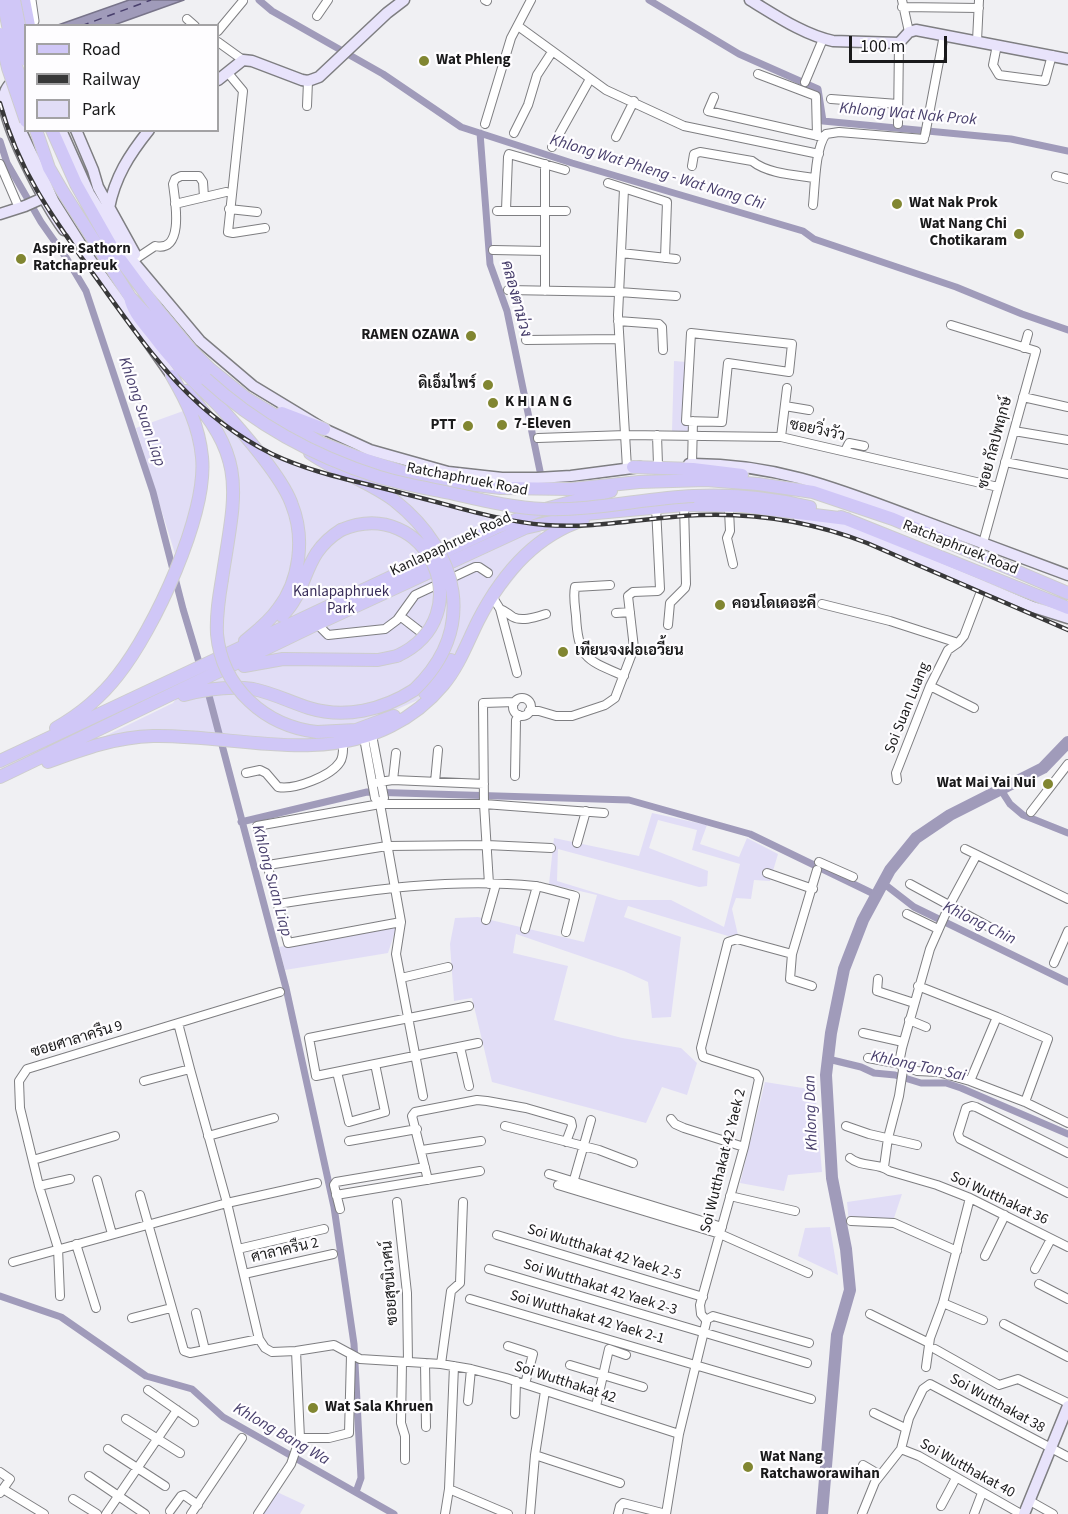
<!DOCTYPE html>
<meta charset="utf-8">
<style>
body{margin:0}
#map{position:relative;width:1068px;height:1514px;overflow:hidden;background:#f0f0f3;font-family:"Source Sans 3",sans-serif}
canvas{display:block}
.legend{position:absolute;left:24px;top:24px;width:195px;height:108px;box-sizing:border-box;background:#fefdff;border:2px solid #a3a2a4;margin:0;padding:8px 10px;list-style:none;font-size:18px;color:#1a1a1b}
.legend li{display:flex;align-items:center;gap:12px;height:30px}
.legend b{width:30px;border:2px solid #a3a2a4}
.scale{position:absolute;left:849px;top:36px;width:98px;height:27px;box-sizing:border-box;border:3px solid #1a1a1b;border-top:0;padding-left:8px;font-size:18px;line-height:21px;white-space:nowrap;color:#1a1a1b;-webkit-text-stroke:4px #fefdff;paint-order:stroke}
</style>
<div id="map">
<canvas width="1068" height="1514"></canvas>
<ul class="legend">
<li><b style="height:8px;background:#d0c7f7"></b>Road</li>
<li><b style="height:8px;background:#383839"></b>Railway</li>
<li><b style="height:16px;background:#e1ddf6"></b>Park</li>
</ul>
<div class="scale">100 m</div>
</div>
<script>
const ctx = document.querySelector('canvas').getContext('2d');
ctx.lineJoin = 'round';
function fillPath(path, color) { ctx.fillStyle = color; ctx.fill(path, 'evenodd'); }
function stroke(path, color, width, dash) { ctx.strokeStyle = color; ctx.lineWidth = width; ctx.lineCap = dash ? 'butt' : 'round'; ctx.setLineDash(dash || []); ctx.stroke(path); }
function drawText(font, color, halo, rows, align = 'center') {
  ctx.font = font + ' "Source Sans 3",Sarabun,sans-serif'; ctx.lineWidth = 4.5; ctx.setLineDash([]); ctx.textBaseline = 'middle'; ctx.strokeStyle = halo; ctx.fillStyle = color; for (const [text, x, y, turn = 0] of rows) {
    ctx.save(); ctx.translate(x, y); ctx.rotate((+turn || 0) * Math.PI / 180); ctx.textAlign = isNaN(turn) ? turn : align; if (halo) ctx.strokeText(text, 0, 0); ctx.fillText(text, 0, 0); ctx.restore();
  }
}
fillPath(new Path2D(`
 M674,361L687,362L684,420L690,426V432L672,431Z
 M186,410L195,438L199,485L176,557L136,428Z
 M213,423L279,457L317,471L498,519L534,525L546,538L418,700L356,727L328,732L332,744L95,741L173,703L188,684L0,773V768L196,674L219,645L232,501Z
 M652,813L707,825L700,844L739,857L747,838L778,854L770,881L754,880L751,899L736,898L732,909L738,935L728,936L628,906L624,917L681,937L671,1017L652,1018L648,982L624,971L516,934L513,953L568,966L554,1020L622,1038L681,1048L697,1063L687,1095L662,1087L646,1123L492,1082L472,998L454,1001L450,944L455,918L478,917L584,942L597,895L549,884L554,838L639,856ZM658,820L697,830L692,850L740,864L724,927L671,900H619L557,881L558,849L699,887L707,886L708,871L649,848Z
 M394,926L396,929L388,953L285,970L279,947Z
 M765,1082L815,1090L822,1172L788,1175L784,1191L740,1183Z
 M902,1194L893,1221L849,1223L847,1202Z
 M830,1227L838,1275L798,1256L805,1228Z
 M277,1492L305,1505L300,1514H263Z`), '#e1ddf6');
const water = new Path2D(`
 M129,0H184L114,25H58Z`);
fillPath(water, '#a09bba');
stroke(water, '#78748a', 1.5);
stroke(new Path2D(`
 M259,0L272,11L383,74L461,127L572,163L803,231L814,239L956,287L1022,314L1068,330
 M649,0L739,54L818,89L823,121L1011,139L1068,151
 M480,133L490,264L507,311L540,471
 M0,141L7,163L41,222L67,259L86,291L153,492L183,609L201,669
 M207,688L286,988L334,1207L354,1344L361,1478L356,1492
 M1001,790L1010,804L1023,815L1068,833
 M241,822L367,792L629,800L750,834L876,895
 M883,883L914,907L1068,982
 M828,1059L861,1067L874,1073L895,1075L921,1083H946L961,1088L1068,1134
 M0,1296L61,1317L146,1376L192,1389L223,1417L394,1514`), '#a09bba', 7);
stroke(new Path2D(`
 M822,1514L837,1335L850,1290L846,1249L832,1178L826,1075L831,1033L844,969L863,920L890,870L916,838L950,815L1043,768L1068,742`), '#a09bba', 12);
stroke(new Path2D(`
 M81,26L151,0`), '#483f6c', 1.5, [8, 6]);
const minor = new Path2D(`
 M485,0L487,1
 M902,0L909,32
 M902,7L979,8
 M317,16L328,0
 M187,19L195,26
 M518,26L606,90L684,126L819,154
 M218,31L243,1
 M977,41L979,0
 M218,42L243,60
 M997,45L993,65L999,75L1045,81L1052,55
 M228,73L243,91L228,232L233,233L265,228
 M758,74L816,96L817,136
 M805,82L823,39
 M714,97L708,111L823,137
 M831,99L898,104
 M307,106L308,81
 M485,124L511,38L531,0
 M898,124L899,43
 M514,133L528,105L537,75L552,52
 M925,135L944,35
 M616,137L634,101
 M552,147L590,79
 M0,164L19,208
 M692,166L694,154L700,152L752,161C768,174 796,175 815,178
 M1056,176L1068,179
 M608,183L667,202L665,258
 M624,189L618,315L627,468
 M175,204L226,192
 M813,205C815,187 815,148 826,134L839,132L924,139
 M229,209L257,212
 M506,210L508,157L509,154L565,170
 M497,211H566
 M493,250L545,251
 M621,253L676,259
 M137,258L155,246C185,253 175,200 173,184L175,179L181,176H199L203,182L204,197
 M508,290L619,292L676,296
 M545,291V164
 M618,321L659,324L662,327L663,350
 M951,325L1036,351L983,543
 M691,333L792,344L789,372L728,363L722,422L686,421Z
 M526,340L619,339
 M1024,348L1028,334
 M1023,397L1068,407
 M785,406L809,410
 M1014,431L1068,440
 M657,435L658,465
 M781,437L787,388
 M538,438L626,435L781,437L998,487
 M845,451L849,443L864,446
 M1005,462L1068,474
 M692,464L693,421
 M729,510L730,531L727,538L733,564
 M610,585L575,587C573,596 575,607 576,616C578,659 587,660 624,676
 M492,596L500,609C506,611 508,614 513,617C522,622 536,617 546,614
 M822,604L890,621L958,643
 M500,609L517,673
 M616,613L630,612
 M400,616L422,633
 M317,624L328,635L385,629L397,620L415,595L475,567H479L488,573
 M668,625L670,603L685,588L686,584L684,505
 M930,686L974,708
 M513 707a9 9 0 1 1 18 0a9 9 0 1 1-18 0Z
 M529,711H539L556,716H572L605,705L615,698L634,648L628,596L633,592L658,591L660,589L656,507
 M372,735L384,798L380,804
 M364,738L375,798L380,804L401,922L396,954L423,1096
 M246,773L260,770L266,773L278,787C295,790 331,776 340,762C344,756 343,749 343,742
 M515,776L516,720L519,715
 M393,780L396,753
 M897,780L896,773L930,686L948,650L958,643L964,636L983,586
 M435,782L438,750
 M372,783L393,780L484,784
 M1031,812L1068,764
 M577,843L586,811
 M965,849L1068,899
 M819,862L853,877
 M268,865L387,846L487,845L551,848
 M767,873L813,889
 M489,884L484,804L483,703L515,702
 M910,884L993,929
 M278,904C363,891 449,877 535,886C548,888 562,893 575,896L566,932
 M907,914L938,929
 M486,920L496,884
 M401,922L288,943L257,826L380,804H484L604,813
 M525,929L537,886
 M792,954L790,979L812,986
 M1054,963L1068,931
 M401,978L448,967
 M878,979L877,991L914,1003
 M918,986L997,1017L970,1081
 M469,1006L309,1038L316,1076L478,1043
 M997,1017L1048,1039L1025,1102
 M909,1020L926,1027
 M178,1023L190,1069
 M863,1033L903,1042
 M460,1047L469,1086
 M868,1058L901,1064L917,1071L938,1072L970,1081L1025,1102L1068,1123
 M337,1072L349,1122L385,1112L375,1064
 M144,1081L190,1069L227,1203L259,1339L265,1348L272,1352L296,1351L334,1345L360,1359L441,1364L471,1369L506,1378L679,1434L666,1514
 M671,1119L675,1124L684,1128L744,1147
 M505,1126L599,1150L633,1163
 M846,1126L869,1134L917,1145
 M208,1136L274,1118
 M349,1141L417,1129
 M422,1150L481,1141
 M1068,1153L976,1107L972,1106L966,1108L958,1134L960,1139L1068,1193
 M850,1158C862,1168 878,1162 889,1171L937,1185L970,1198L1068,1247
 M33,1160L115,1136
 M884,1167L888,1138L899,1096L903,1070L900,1058L902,1048L930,949L949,906L976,856
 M549,1174L722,1227
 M97,1180L112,1234
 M428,1180L412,1116L415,1112L477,1100L487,1101L526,1108L571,1121L572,1126L566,1142
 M573,1183L591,1120
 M558,1185L720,1234L808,1273
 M39,1186L70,1179
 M140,1195L184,1351L190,1353L259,1339
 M336,1195L480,1171
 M730,1196L795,1211
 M397,1202L407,1293L408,1362
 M340,1209L334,1185L336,1182L425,1167
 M851,1221L894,1223L957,1251
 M497,1235L703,1297
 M76,1244L96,1308
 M238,1249L324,1229
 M985,1256L1005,1215
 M13,1262L227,1203L317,1183
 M489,1269L807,1363
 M1035,1269L1051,1239
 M244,1274L333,1254
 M1039,1284L1068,1299
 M60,1296L58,1248L39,1186L20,1108L19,1081L27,1069L280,992
 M470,1299L811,1399
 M943,1303L983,1320
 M196,1313L205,1350
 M870,1314L929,1343
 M132,1318L171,1308
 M706,1320L713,1316L809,1343
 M1004,1324L1068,1357
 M508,1346L533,1354L525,1384
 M935,1349L999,1385L1018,1379L1068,1403
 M402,1363L401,1423L405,1436V1460
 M425,1363L426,1427
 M441,1364L451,1291L460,1283L463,1202
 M570,1365L643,1387
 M926,1367L930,1338L943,1303L970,1198
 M148,1390L194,1422
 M468,1401L471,1369
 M596,1406L609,1349L626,1355
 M874,1413L905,1428
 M515,1414L516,1381
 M126,1419L180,1453
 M679,1434L706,1323V1320L701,1314L700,1305L744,1147L759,1079L756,1074L703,1057L701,1048L728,942L737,939L792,954L817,870
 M300,1438H329L349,1433L351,1355
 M108,1449L165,1486
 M901,1449L919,1456L1021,1514
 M535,1455L620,1483
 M863,1465L880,1475
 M0,1472L10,1479L3,1489
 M89,1476L145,1514
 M449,1489L508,1514
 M0,1493L3,1489L44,1514
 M73,1499L97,1514
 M1030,1501L1053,1514
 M941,1506L956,1478
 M170,1511L181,1496L184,1495L198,1505
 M106,1514L177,1410
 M191,1514L242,1438
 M258,1514L291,1464L300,1438L296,1351
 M445,1514L449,1489L454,1366
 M530,1514L535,1455L545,1391
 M618,1514L620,1506L623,1503L666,1514
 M862,1514L875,1482L901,1449L909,1418L923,1389L930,1384L1068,1457
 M974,1514L982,1493`);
const tertiary = new Path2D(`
 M31,0L34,21L31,26`);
const secondary = new Path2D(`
 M750,0C775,15 804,35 833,41L899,43L909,32L916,30L1068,59
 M26,75C15,78 6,85 4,96C1,123 47,207 64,230
 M218,80L243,60L252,61L302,80L308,81L319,77L387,13L404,0
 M21,87L14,93L12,104L20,129L54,202L90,259L172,376
 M61,130L89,193L126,253L200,341L253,386L324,429L370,450L448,472L502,478H537L571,476L640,467
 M76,130L93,170L98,187L135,254
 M109,208C115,177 129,155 149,130
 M0,214L25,206L43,198
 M689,464C775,463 839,489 918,519C968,538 1018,556 1068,575
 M799,518L852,531L1033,607L1068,618
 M1024,1514L1068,1406`);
const primary = new Path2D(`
 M24,0L29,26
 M36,130L49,168L63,192L130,297L206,379
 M52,130L76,184L114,251L157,309L191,350L210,369L246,398L319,442L357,457L406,473L459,483L501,488L571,489L639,482L706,480L758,484L813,492L893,519L1068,593
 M130,297C133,313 144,323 154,336C173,362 196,383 219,406C239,428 283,478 292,505C305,538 300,581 278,609C269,622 257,631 245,641
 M186,391C249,460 235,493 222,579
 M282,413L324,429
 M310,453C337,472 369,481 395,501
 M633,467L693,469L742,475
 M694,496C733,494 772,498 810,507
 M841,517L1068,608
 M282,616C311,586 301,555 341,530
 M244,666L283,659L378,660L397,656
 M425,693L451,660
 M184,695C207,689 230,686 253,689C273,693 290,702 309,708C345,719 383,710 414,690
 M56,728C79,715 101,697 118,675C154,630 208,514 202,457C199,426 187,402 172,376
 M317,732L356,730L394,716
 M0,761L495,528L538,511L611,491
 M48,762C83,749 116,737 153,736C231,734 317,764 391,726C411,716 429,702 443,685C459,666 467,643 478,621C501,576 534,536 583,520
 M0,777L317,624L525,528L586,514L684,505L742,506L847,519`);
stroke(minor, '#7e7e81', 10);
stroke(tertiary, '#7e7e81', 11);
stroke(secondary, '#7e7e81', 13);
stroke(primary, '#cdcdcd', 14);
stroke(minor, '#fff', 8);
stroke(tertiary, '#fff', 9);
stroke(secondary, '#e8e3fb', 10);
stroke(primary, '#d0c7f7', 12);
const rail = new Path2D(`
 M0,103C19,172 53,218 94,275C147,348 188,412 272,454C314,474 361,482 405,494C451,505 498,521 545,525C597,529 648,517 700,515C757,513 813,522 867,543L1068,630`);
stroke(rail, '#383839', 4.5);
stroke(rail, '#fefdff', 2, [7]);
const primaryBridge = new Path2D(`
 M3,0L16,66L26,95
 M14,0L26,60
 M0,34L8,68L26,121
 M206,379C255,424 316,457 379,477C402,484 426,488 450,493C481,500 513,508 544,509C594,511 644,498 694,496
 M395,501C459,552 478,629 414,690
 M341,530C427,494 483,616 397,656
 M222,579C219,597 216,615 217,634C222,688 265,726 317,732`);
stroke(primaryBridge, '#cdcdcd', 14, []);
stroke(primaryBridge, '#d0c7f7', 12);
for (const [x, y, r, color] of [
 [424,61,6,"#818631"],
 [897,204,6,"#818631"],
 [1019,234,6,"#818631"],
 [21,259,6,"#818631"],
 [471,336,6,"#818631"],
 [488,385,6,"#818631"],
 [493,403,6,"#818631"],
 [502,425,6,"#818631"],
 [468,426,6,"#818631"],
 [720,605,6,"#818631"],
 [563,652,6,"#818631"],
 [1048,784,6,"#818631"],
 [313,1408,6,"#818631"],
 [748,1467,6,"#818631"]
]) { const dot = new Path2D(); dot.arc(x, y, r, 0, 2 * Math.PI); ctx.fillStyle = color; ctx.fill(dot); stroke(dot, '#fefdff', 2); }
drawText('bold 15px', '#1a1a1b', '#fefdff', [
 ["Wat Phleng",436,61],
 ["Wat Nak Prok",909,204],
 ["Wat Nang Chi",1007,225,"right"],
 ["Chotikaram",1007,242,"right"],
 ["Aspire Sathorn",33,250],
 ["Ratchapreuk",33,267],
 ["RAMEN OZAWA",459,336,"right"],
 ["ดิเอ็มไพร์",476,385,"right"],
 ["K H I A N G",505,403],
 ["7-Eleven",514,425],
 ["PTT",456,426,"right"],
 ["คอนโดเดอะคี",732,605],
 ["เทียนจงฝอเอวี้ยน",575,652],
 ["Wat Mai Yai Nui",1036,784,"right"],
 ["Wat Sala Khruen",325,1408],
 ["Wat Nang",760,1458],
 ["Ratchaworawihan",760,1475]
], 'left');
drawText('15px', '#1a1a1b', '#fefdff', [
 ["ซอยวิ่งวัว",817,431,12],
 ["ซอย กัลปพฤกษ์",996,443,-75],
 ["Ratchaphruek Road",467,480,11],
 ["Kanlapaphruek Road",451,545,-25],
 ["Ratchaphruek Road",960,548,22],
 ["Soi Suan Luang",908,708,-68],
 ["ซอยศาลาครืน 9",77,1040,-17],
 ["Soi Wutthakat 42 Yaek 2",724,1161,-76],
 ["Soi Wutthakat 36",999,1199,25],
 ["ศาลาครืน 2",285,1251,-13],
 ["Soi Wutthakat 42 Yaek 2-5",604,1253,17],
 ["ซอยสุขนิเวศน์",391,1283,-94],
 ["Soi Wutthakat 42 Yaek 2-3",600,1288,17],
 ["Soi Wutthakat 42 Yaek 2-1",587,1318,16],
 ["Soi Wutthakat 42",565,1383,18],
 ["Soi Wutthakat 38",997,1404,29],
 ["Soi Wutthakat 40",967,1469,29]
]);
drawText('15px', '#372c58', '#fefdff', [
 ["Kanlapaphruek",341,593],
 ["Park",341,610]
]);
drawText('italic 16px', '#483f6c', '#fefdff', [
 ["Khlong Wat Nak Prok",908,115,5],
 ["Khlong Wat Phleng - Wat Nang Chi",657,173,17],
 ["คลองตาม่วง",515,299,75],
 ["Khlong Suan Liap",141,412,71],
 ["Khlong Suan Liap",271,881,75],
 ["Khlong Chin",979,924,26],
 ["Khlong Ton Sai",918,1067,12],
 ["Khlong Dan",812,1113,-92],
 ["Khlong Bang Wa",281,1435,30]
]);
</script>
